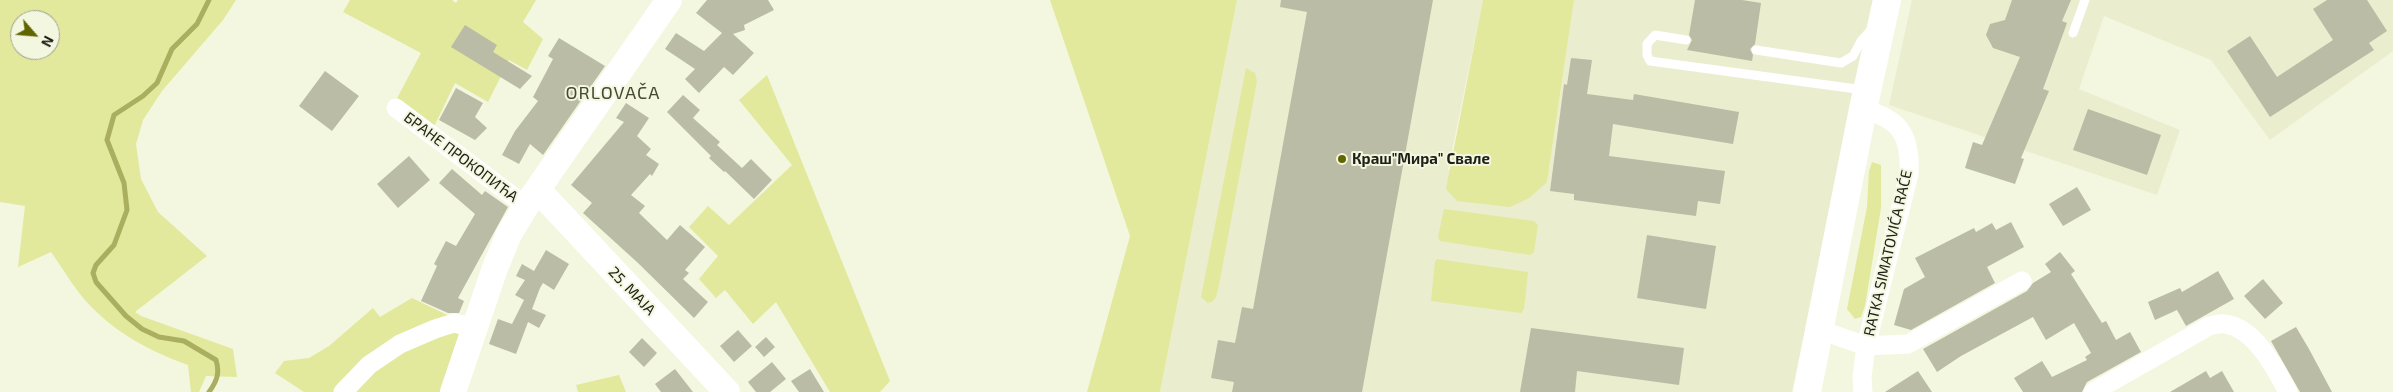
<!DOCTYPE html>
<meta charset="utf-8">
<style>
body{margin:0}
#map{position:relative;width:2393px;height:392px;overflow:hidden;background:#f4f7df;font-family:"Exo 2",sans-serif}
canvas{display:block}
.north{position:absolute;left:10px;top:10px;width:50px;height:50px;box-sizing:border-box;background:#f4f7df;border:1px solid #9ea18f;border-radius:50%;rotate:117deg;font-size:14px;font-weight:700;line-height:20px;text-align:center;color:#1e1f16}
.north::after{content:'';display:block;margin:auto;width:18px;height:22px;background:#616500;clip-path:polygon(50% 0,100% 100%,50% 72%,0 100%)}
</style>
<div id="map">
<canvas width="2393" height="392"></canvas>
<div class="north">N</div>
</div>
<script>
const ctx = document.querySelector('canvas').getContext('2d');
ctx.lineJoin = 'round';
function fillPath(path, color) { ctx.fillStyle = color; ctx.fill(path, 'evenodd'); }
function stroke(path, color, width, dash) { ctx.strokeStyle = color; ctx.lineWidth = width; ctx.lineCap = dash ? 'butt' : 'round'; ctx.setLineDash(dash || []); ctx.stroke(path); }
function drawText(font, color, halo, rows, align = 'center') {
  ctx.font = font + ' "Exo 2",sans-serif'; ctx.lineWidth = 4; ctx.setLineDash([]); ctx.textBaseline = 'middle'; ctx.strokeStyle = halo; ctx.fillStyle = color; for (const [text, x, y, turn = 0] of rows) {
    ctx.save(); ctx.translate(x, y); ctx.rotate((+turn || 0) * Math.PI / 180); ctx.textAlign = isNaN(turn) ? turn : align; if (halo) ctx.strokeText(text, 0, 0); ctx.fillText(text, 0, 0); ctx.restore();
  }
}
fillPath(new Path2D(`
 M1237,0H1483L1448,170L1547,182L1574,0H1873L1792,392H1160Z
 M1912,0H2393V51L2270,140L2211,60L2104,16L2079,89L2180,130L2157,195L1889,105Z`), '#eaedce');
fillPath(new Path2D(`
 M0,0H236L223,20L162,91L143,120L136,144L141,179L158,212L207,256L135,312L141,316L233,349L237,377L206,376L199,392H191L188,365C149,351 112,331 85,300C72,285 62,267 51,252L18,267L25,206L0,202ZM20,20H50V50H20Z
 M350,0H452L456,3L458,0H536L523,22L543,39L527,70L509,60L488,102L455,83L429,137L394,104L421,53L343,12Z
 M1050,0H1237L1160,392H1087L1130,236Z
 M1483,0H1574L1547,182L1529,198L1510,207L1457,201L1446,189Z
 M1246,68L1255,73L1257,81L1219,285L1216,297L1212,302L1208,303L1201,297Z
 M767,75L890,381L880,392H830L776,302L753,324L725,290L716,298L699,279L718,256L689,227L708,206L729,225L792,165L739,100Z
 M1872,162L1881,165V208L1865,306L1861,317L1855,319L1847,309L1867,207L1869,171Z
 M1444,209L1534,221L1538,225L1534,252L1530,255L1440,241L1438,237Z
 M1437,259L1528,272L1524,309L1521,313L1431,301L1435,262Z
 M412,298L466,324L443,392H304L275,373L284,361L309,358L329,346L373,308L380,317Z
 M619,375L626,392H578L576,385Z`), '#e2e89c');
stroke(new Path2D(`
 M209,392C217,381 220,373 216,360L184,341L159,337L142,329L126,316L96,282L93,273L96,265L114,245L127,210L124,183L107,140L114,115L143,96L157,83L172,49L197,24L209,0`), '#a9af5f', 5);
fillPath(new Path2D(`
 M707,0H768L774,10L744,25L745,30L733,34L754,53L733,75L724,67L699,93L685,79L695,69L665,49L676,33L704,51L722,33L696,13Z
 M1281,0H1433L1362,392H1232L1234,382L1211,378L1218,340L1235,343L1242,307L1253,309L1307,12L1280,7Z
 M1695,0H1742L1761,3L1755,44L1750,49L1753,55L1752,61L1687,50L1692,40L1689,35Z
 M2012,0H2071L2062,21L2067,23L2043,89L2049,91L2021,158L2024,159L2015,184L1965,168L1973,142L1982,145L2020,57L1993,48L1986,35L1990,24L2005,20Z
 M2327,0H2367L2387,31L2369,43L2374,50L2270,117L2227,51L2250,36L2277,77L2333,40L2313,9Z
 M465,25L497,45L493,52L532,76L520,89L451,47Z
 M559,38L605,66L543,155L530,144L519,164L502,155L515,131L538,101L533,97L553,59L548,56Z
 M1571,58L1592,60L1587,94L1633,100L1634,94L1739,112L1733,144L1613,124L1609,156L1725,171L1720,204L1698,201L1696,216L1574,200V194L1550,191L1564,84L1567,85Z
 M325,71L359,96L332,131L299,106Z
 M456,88L483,103L475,117L487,128L475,140L439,120Z
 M683,95L700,110L693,118L720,142L717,145L742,168L751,159L772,180L754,199L725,171L724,172L709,158L711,156L667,112Z
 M626,103L649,118L637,136L651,149L646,155L659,164L652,176L650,174L631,195L645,206L639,213L667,240L680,225L705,247L685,270L689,273L683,279L708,302L694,318L638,263L583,213L592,203L571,185L624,122L616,118Z
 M2088,109L2161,135L2147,175L2073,150Z
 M409,156L430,180L398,208L377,184Z
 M452,169L482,195L485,191L508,207L458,298L464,301L459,313H448L421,301L437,266L434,264L446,241L456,246L475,214L439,183Z
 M2077,187L2091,210L2063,226L2049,204Z
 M2011,222L2024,247L1987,267L1995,283L1911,330L1894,325L1904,289L1925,277L1915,258L1974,228L1976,232L1992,223L1996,230Z
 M1647,235L1716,246L1706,309L1637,298Z
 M546,250L569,264L554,290L543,283L540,288L532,309L546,315L539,328L528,322L516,354L489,344L498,319L512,324L524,300L515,295L525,280L516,276L522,264L534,271Z
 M2060,252L2075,271L2071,274L2102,323L2106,321L2116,340L2130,332L2141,352L2087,382L2082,392H2023L2014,378L2042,361L2052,377L2087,360L2085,357L2091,353L2074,323L2046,340L2033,317L1961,356L1937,372L1923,349L2027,291L2033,283L2051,272L2045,264Z
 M2218,271L2234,299L2186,326L2177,310L2155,320L2148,302L2180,288L2182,292Z
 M2263,279L2283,303L2265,319L2244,296Z
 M2296,327L2309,349L2332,392H2300L2271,341Z
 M1531,328L1684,348L1679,385L1577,371L1575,392H1520Z
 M738,330L752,346L734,362L720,346Z
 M766,337L775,347L764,357L755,347Z
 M642,338L657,353L644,367L629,352Z
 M772,362L786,379L770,392H756L748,382Z
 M675,369L693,392H661L655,384Z
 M810,369L824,392H799L791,381Z
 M1918,371L1932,392H1885Z
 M2206,371L2210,378L2222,371L2234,392H2170Z`), '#babca5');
stroke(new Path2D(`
 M2073,33L2085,0
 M1686,40L1655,35L1647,44V55L1650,61L1864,90
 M1756,50L1841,63L1853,56L1861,41L1870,31H1873`), '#fff', 9);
stroke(new Path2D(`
 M396,108L526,206
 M1820,330L1866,346L1908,344L2022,281
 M343,392L369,365L400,344L435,329L454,323L474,328
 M1863,392L1862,377L1866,346L1909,174C1911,135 1900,119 1863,109
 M2093,392L2209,326C2214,325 2220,323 2225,324C2255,328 2275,368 2288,392`), '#fff', 19);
stroke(new Path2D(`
 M538,190L727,392
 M453,392L495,268L509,234L526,206L669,0`), '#fff', 26);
stroke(new Path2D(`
 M1807,392L1863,109L1887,0`), '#fff', 28);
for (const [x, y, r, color] of [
 [1342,159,5,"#616500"]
]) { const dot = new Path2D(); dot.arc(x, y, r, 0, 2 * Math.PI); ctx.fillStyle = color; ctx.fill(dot); stroke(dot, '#f4f7df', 2); }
drawText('15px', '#1e1f16', '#f4f7df', [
 ["БРАНЕ ПРОКОПИЋА",461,157,37],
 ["RATKA SIMATOVIĆA RAĆE",1888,253,-77],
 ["25. МАЈА",632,291,46]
]);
drawText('bold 15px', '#1e1f16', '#f4f7df', [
 ["Краш\"Мира\" Свале",1352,159]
], 'left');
ctx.letterSpacing = '1px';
drawText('18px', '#464834', '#f4f7df', [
 ["ORLOVAČA",613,93]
]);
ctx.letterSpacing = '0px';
</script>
